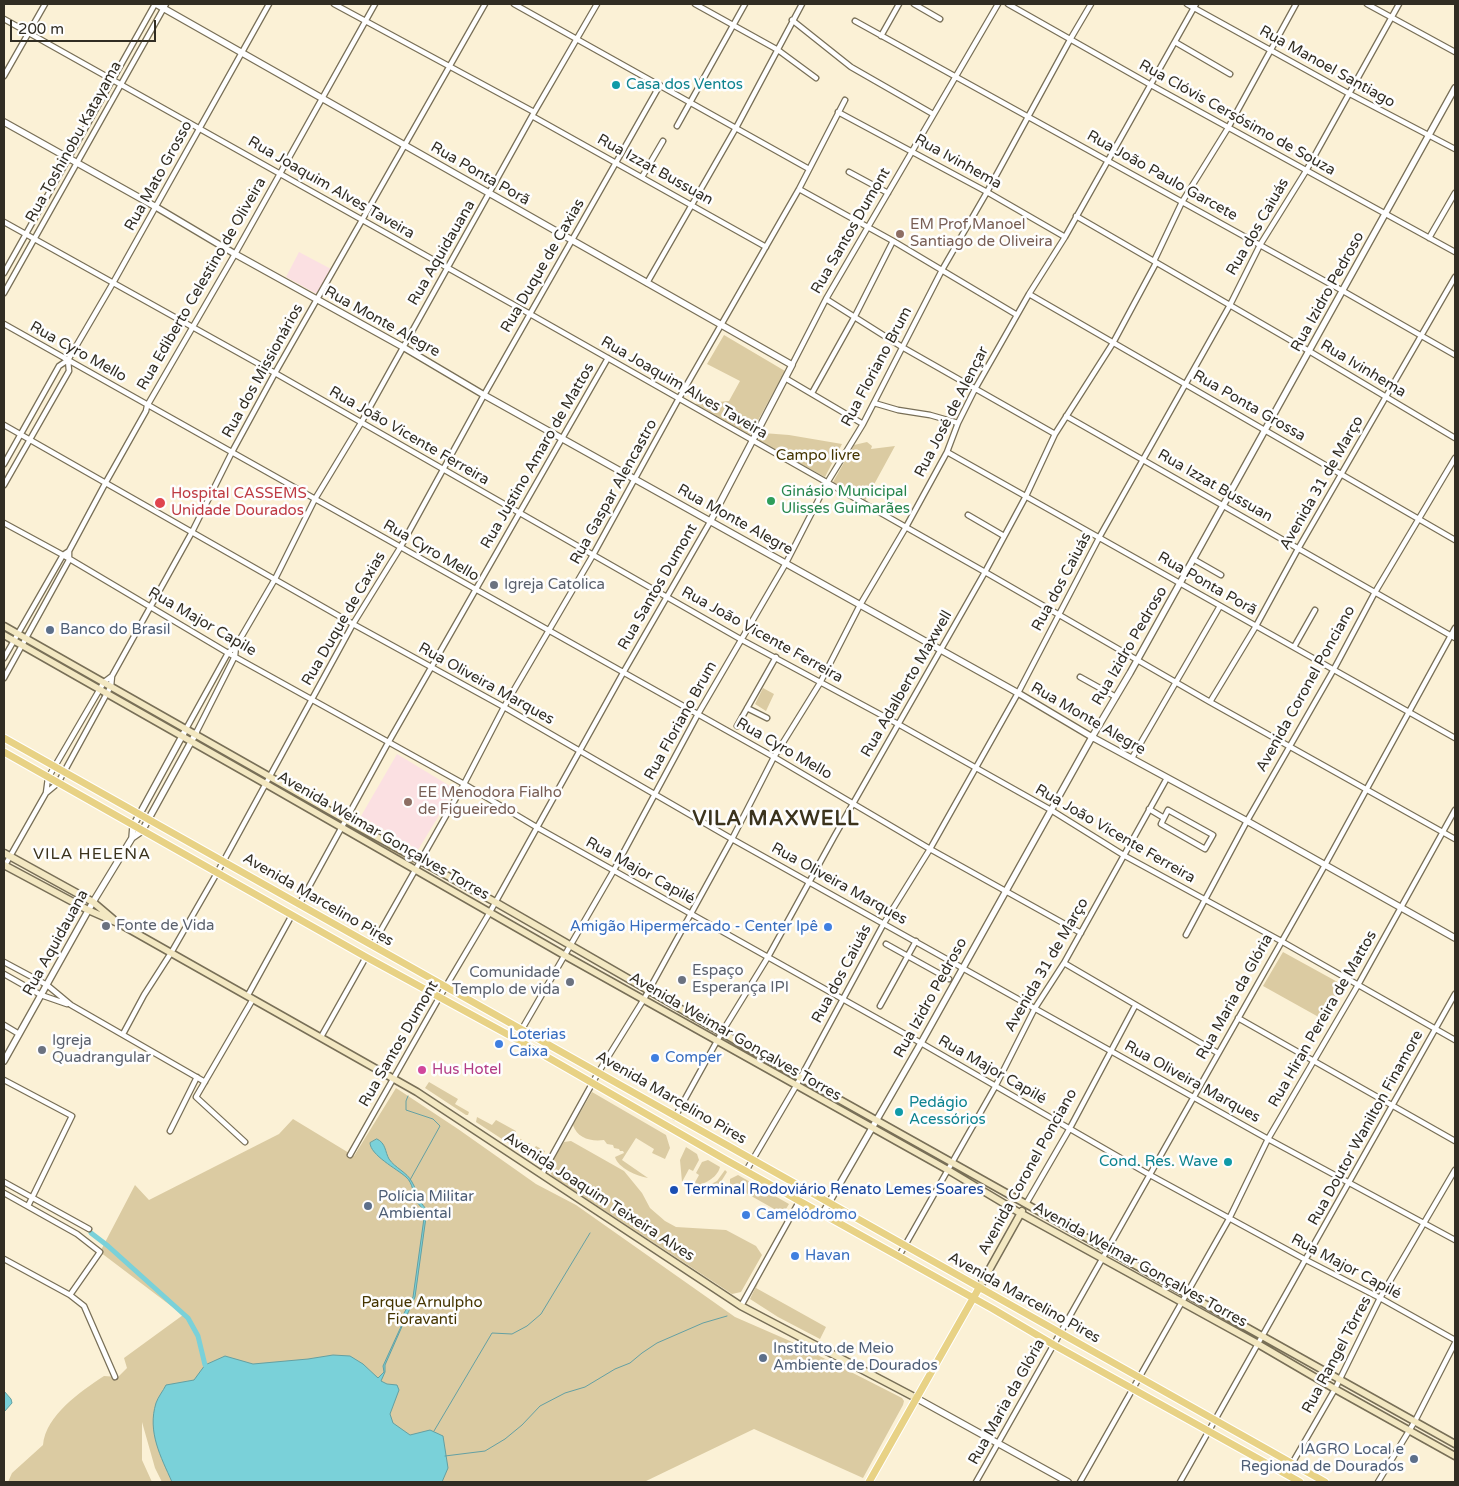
<!DOCTYPE html>
<meta charset="utf-8">
<style>
body{margin:0}
#map{position:relative;width:1459px;height:1486px;overflow:hidden;background:#fbf1d6;font-family:"Varela Round",sans-serif}
canvas{display:block}
.frame{position:absolute;inset:0;border:5px solid #312d23;pointer-events:none}
.scale{position:absolute;left:10px;top:20px;width:146px;height:22px;box-sizing:border-box;border:2px solid #312d23;border-top:0;padding-left:6px;font-size:15px;line-height:18px;white-space:nowrap;color:#312d23;-webkit-text-stroke:4px #fefefe;paint-order:stroke}
</style>
<div id="map">
<canvas width="1459" height="1486"></canvas>
<div class="frame"></div>
<div class="scale">200 m</div>
</div>
<script>
const ctx = document.querySelector('canvas').getContext('2d');
ctx.lineJoin = 'round';
function fillPath(path, color) { ctx.fillStyle = color; ctx.fill(path, 'evenodd'); }
function stroke(path, color, width, dash) { ctx.strokeStyle = color; ctx.lineWidth = width; ctx.lineCap = dash ? 'butt' : 'round'; ctx.setLineDash(dash || []); ctx.stroke(path); }
function drawText(font, color, halo, rows, align = 'center') {
  ctx.font = font + ' "Varela Round",sans-serif'; ctx.lineWidth = 5; ctx.setLineDash([]); ctx.textBaseline = 'middle'; ctx.strokeStyle = halo; ctx.fillStyle = color; for (const [text, x, y, turn = 0] of rows) {
    ctx.save(); ctx.translate(x, y); ctx.rotate((+turn || 0) * Math.PI / 180); ctx.textAlign = isNaN(turn) ? turn : align; if (halo) ctx.strokeText(text, 0, 0); ctx.fillText(text, 0, 0); ctx.restore();
  }
}
fillPath(new Path2D(`
 M299,252L331,269L317,294L286,277Z
 M397,754L455,789L418,850L361,816Z`), '#fbe0e2');
fillPath(new Path2D(`
 M724,335L785,371L750,435L695,404L729,401L740,381L707,364Z
 M763,433L789,435L842,444L825,477L758,441Z
 M867,442L872,446L871,449L895,446L865,501L833,482L854,445Z
 M763,688L774,694L766,711L755,704Z
 M349,825L413,861L414,863L411,864L348,829Z
 M1283,952L1343,985L1324,1020L1263,986Z
 M429,1082L458,1099L455,1104L469,1112L468,1115H466L425,1088Z
 M396,1088L458,1129L536,1184L576,1205L735,1317L790,1341L902,1398L904,1401L903,1405L863,1478L754,1429L644,1482H162L155,1468L142,1422V1460L152,1482H8L12,1473L43,1445C46,1415 80,1392 104,1376L118,1377L127,1368L124,1358L183,1315L100,1252L135,1185L149,1200L279,1134L293,1119L354,1156Z
 M592,1092L666,1135L670,1148L665,1159L652,1153L654,1149L636,1138L622,1160L648,1178C637,1176 618,1168 615,1157L624,1153L623,1151H620L619,1149L614,1148L613,1145L607,1144L604,1140C591,1142 577,1138 573,1125Z
 M477,1117L492,1125L496,1120L516,1131L514,1135L527,1143H530L528,1146L534,1149L536,1146L545,1151C542,1156 541,1161 534,1160L476,1122Z
 M571,1141L624,1171L642,1193L650,1208L665,1221L676,1227L726,1230L756,1246L762,1255L741,1292L732,1294L552,1176C546,1164 558,1152 564,1142Z
 M686,1147L697,1154L699,1160L693,1171L689,1169L682,1182L680,1160Z
 M708,1160L720,1167C717,1179 703,1184 692,1188L699,1175L696,1173L702,1162Z
 M725,1170L727,1172L722,1180L721,1187L712,1193L711,1190L698,1191L717,1181Z
 M738,1175L789,1204L783,1214L730,1184V1179Z
 M760,1278L756,1288L826,1327L820,1339L778,1317L750,1299Z`), '#dbcba2');
const water = new Path2D(`
 M377,1139C386,1143 385,1152 389,1159C395,1168 407,1172 412,1182C419,1194 416,1198 427,1210L415,1297L385,1365V1372L381,1381L387,1384L397,1385L399,1390L390,1414L393,1423L410,1435L430,1430L443,1436L448,1468L442,1482H172C161,1457 147,1432 156,1403C158,1397 163,1391 166,1385L194,1380L205,1365L225,1356L253,1364L308,1359L333,1355L350,1356L363,1364L378,1378L384,1372L383,1366L404,1320L403,1315L413,1297L425,1211C422,1208 419,1205 417,1202C413,1194 413,1183 406,1177C397,1169 370,1155 370,1143Z
 M4,1391L11,1399L12,1403L4,1412Z`);
fillPath(water, '#7ad1d9');
stroke(water, '#64a0a2', 1);
stroke(new Path2D(`
 M408,1096L406,1101V1110L433,1119L440,1126L410,1180
 M434,1431L492,1333L512,1334L527,1326L541,1314L590,1233
 M445,1456L485,1451L505,1439L522,1425L540,1406L565,1393L585,1387L615,1369L630,1363L642,1353L657,1343L703,1323L727,1316`), '#64a0a2', 1);
stroke(new Path2D(`
 M91,1233L108,1246L188,1318L198,1336L205,1365`), '#7ad1d9', 5);
const minor = new Path2D(`
 M334,4L534,112
 M514,4L809,169
 M695,4L778,50L816,78
 M914,4L940,19
 M1008,4L1151,85L1455,252
 M1187,4L1348,93L1455,149
 M1367,4L1455,52
 M4,19L530,314L985,572L1210,702L1455,839
 M792,20L851,67L933,114
 M855,21L1343,291L1455,355
 M881,36L899,4
 M1175,42L1230,74
 M4,76L45,4
 M838,112L987,192L1065,237
 M532,116L766,247
 M677,126L745,4
 M849,172L888,193
 M642,177L663,141
 M799,189L893,241L1017,315
 M1076,216L1309,351L1455,438
 M4,222L275,373L742,640L898,724L1051,810L1125,856L1281,941L1455,1040
 M1429,238L1455,193
 M1154,261L1182,202L1228,128L1296,4
 M4,273L155,4
 M647,283L737,126L802,4
 M4,293L166,4
 M1029,294L1455,540
 M826,299L902,347L1055,434
 M4,324L774,757L930,849L1081,933
 M792,365L826,299L998,4
 M785,378L863,424
 M812,393L855,316L893,241
 M874,403L898,410L930,415L958,423
 M1066,416C1196,489 1325,565 1455,638
 M4,425L353,624L504,707L732,839L1268,1139L1455,1240
 M947,452L1455,738
 M4,464L59,366L68,360L113,283L269,4
 M4,485L69,371L68,360
 M968,515L1004,536
 M4,523L63,555L228,653L464,784L538,828L921,1043L1150,1175L1306,1260L1380,1298L1455,1340
 M1193,559L1221,575
 M1294,647L1315,610
 M4,658L63,555L69,551L106,482L146,411L147,406L235,254L375,4
 M1080,677L1116,697
 M4,678L69,560V551
 M1210,702L1256,626L1298,549L1455,277
 M747,708L767,718
 M737,726L776,657
 M186,729L228,653L236,646L275,579L315,499L361,423L532,116L597,4
 M196,733L235,656L236,646
 M1132,758L1220,606
 M46,793L58,783L111,686L112,676L192,532L232,452L275,373L485,4
 M1149,809L1164,818
 M1168,810L1213,835L1205,849L1161,824Z
 M4,867L46,793L48,778L104,682L112,676
 M299,905L388,743L608,358
 M1186,935L1247,821L1334,669L1374,594L1455,458
 M886,944L949,979
 M372,946L464,784L504,707L593,555L678,400L799,189L845,100
 M4,962L47,985L71,1005L205,1082
 M1064,963L1218,1053
 M4,974L41,995L67,1004
 M248,995L292,915
 M880,1006L916,941
 M1238,1018L1455,1141
 M4,1025L19,1034
 M522,1029L614,870L698,714L786,563L827,483L863,424L942,270L987,192L1071,38L1091,4
 M123,1034L144,995L171,953L217,873L353,624L400,548L484,395L660,85
 M321,1037L366,957
 M4,1080L72,1116L28,1206
 M675,1117L722,1032L768,957L834,837L985,572L1026,496L1055,434L1113,343L1156,263
 M170,1131L197,1077
 M245,1142L196,1097L253,999
 M350,1155L439,998L490,912L623,673L710,522
 M746,1171L796,1086L884,923L930,849L1018,693L1100,536L1230,305L1260,245L1306,171L1399,4
 M542,1174L598,1073L644,999L732,839L774,757L820,683L860,605L906,527L947,452L958,423L975,389L1029,294L1065,237L1196,4
 M4,1182L89,1229
 M4,1193L77,1234L100,1252L70,1295
 M1026,1204L1070,1128L1135,1006
 M899,1256L995,1087L1035,1008L1064,963L1167,778
 M4,1259L70,1295L84,1306L115,1377
 M741,1306L800,1200
 M1286,1474L1335,1389L1380,1298L1455,1170
 M976,1482L1325,865L1455,628
 M1080,1482L1229,1219L1268,1139L1358,985L1455,810
 M1180,1482L1455,994
 M1378,1482L1415,1421L1455,1343`);
const tertiary = new Path2D(`
 M156,4C368,124 580,245 792,365L710,522
 M4,122L156,207L235,254L403,347L484,395L1018,693L1092,737L1247,821L1455,938
 M132,838L142,831L196,733
 M4,1061L93,902L132,838L133,826L137,819L186,729
 M823,1213L921,1043L1092,737L1130,673L1455,88
 M916,1398L1068,1482`);
const secondary = new Path2D(`
 M4,626L346,820L495,902L799,1077L1455,1444
 M4,635L266,784L564,955L948,1170L1020,1213L1258,1344L1335,1389L1455,1456
 M4,853L93,902L113,919
 M4,865L88,910L120,924L417,1092L741,1306L916,1398
 M979,1288L1022,1211`);
const primary = new Path2D(`
 M4,738L1325,1482
 M4,752L366,957L516,1039L726,1160L993,1309L1054,1345L1300,1482
 M869,1482L979,1288`);
stroke(minor, '#786f57', 7);
stroke(tertiary, '#786f57', 8);
stroke(secondary, '#786f57', 9);
stroke(primary, '#fff', 9);
stroke(minor, '#fff', 4.5);
stroke(tertiary, '#fff', 5.5);
stroke(secondary, '#f3e8c2', 6);
stroke(primary, '#e8d285', 7);
for (const [x, y, r, color] of [
 [616,85,5,"#0f9aa8"],
 [900,234,5,"#8d6e63"],
 [771,501,5,"#2e9e5b"],
 [160,503,6,"#e0444e"],
 [494,585,5,"#6b7280"],
 [50,630,5,"#5c6f8a"],
 [408,802,5,"#8d6e63"],
 [106,926,5,"#6b7280"],
 [828,927,5,"#3f7fe0"],
 [682,980,5,"#6b7280"],
 [570,982,5,"#6b7280"],
 [499,1044,5,"#3f7fe0"],
 [42,1050,5,"#6b7280"],
 [655,1058,5,"#3f7fe0"],
 [422,1070,5,"#d1479c"],
 [899,1112,5,"#0f9aa8"],
 [1228,1162,5,"#0f9aa8"],
 [674,1190,5,"#1a4fb4"],
 [368,1206,5,"#5c6f8a"],
 [746,1215,5,"#3f7fe0"],
 [795,1256,5,"#3f7fe0"],
 [763,1358,5,"#5c6f8a"],
 [1414,1459,5,"#5c6f8a"]
]) { const dot = new Path2D(); dot.arc(x, y, r, 0, 2 * Math.PI); ctx.fillStyle = color; ctx.fill(dot); stroke(dot, '#fefefe', 2); }
drawText('15px', '#312d23', '#fefefe', [
 ["Rua Manoel Santiago",1327,67,29],
 ["Rua Clóvis Cersósimo de Souza",1237,118,29],
 ["Rua Toshinobu Katayama",74,142,-61],
 ["Rua Ivinhema",958,162,29],
 ["Rua Izzat Bussuan",655,170,29],
 ["Rua Ponta Porã",480,174,30],
 ["Rua Mato Grosso",159,176,-61],
 ["Rua João Paulo Garcete",1162,176,29],
 ["Rua Joaquim Alves Taveira",331,188,30],
 ["Rua dos Caiuás",1258,227,-60],
 ["Rua Santos Dumont",851,231,-60],
 ["Rua Aquidauana",442,253,-60],
 ["Rua Duque de Caxias",543,266,-60],
 ["Rua Ediberto Celestino de Oliveira",202,284,-60],
 ["Rua Izidro Pedroso",1328,292,-61],
 ["Rua Monte Alegre",382,322,29],
 ["Rua Cyro Mello",78,352,29],
 ["Rua Floriano Brum",877,367,-62],
 ["Rua Ivinhema",1363,369,31],
 ["Rua dos Missionários",263,371,-61],
 ["Rua Joaquim Alves Taveira",684,388,30],
 ["Rua Ponta Grossa",1249,406,30],
 ["Rua José de Alençar",952,412,-63],
 ["Rua João Vicente Ferreira",409,436,30],
 ["Rua Justino Amaro de Mattos",538,456,-60],
 ["Avenida 31 de Março",1322,483,-60],
 ["Rua Izzat Bussuan",1215,486,30],
 ["Rua Gaspar Alencastro",614,492,-61],
 ["Rua Monte Alegre",735,520,29],
 ["Rua Cyro Mello",431,551,30],
 ["Rua dos Caiuás",1062,582,-62],
 ["Rua Ponta Porã",1207,584,30],
 ["Rua Santos Dumont",658,587,-60],
 ["Rua Duque de Caxias",344,619,-60],
 ["Rua Major Capile",202,622,30],
 ["Rua João Vicente Ferreira",762,635,29],
 ["Rua Izidro Pedroso",1130,646,-60],
 ["Rua Oliveira Marques",486,684,29],
 ["Rua Adalberto Maxwell",907,684,-60],
 ["Avenida Coronel Ponciano",1306,689,-61],
 ["Rua Monte Alegre",1088,719,30],
 ["Rua Floriano Brum",681,721,-61],
 ["Rua Cyro Mello",784,749,30],
 ["Rua João Vicente Ferreira",1115,834,30],
 ["Avenida Weimar Gonçalves Torres",383,836,30],
 ["Rua Major Capilé",640,871,29],
 ["Rua Oliveira Marques",839,884,29],
 ["Avenida Marcelino Pires",318,900,30],
 ["Rua Aquidauana",56,943,-61],
 ["Avenida 31 de Março",1047,965,-60],
 ["Rua dos Caiuás",842,974,-62],
 ["Rua Maria da Glória",1235,997,-61],
 ["Rua Izidro Pedroso",931,998,-61],
 ["Rua Hiran Pereira de Mattos",1323,1019,-60],
 ["Avenida Weimar Gonçalves Torres",735,1037,30],
 ["Rua Santos Dumont",399,1044,-60],
 ["Rua Major Capilé",992,1070,30],
 ["Rua Oliveira Marques",1192,1082,29],
 ["Avenida Marcelino Pires",671,1098,30],
 ["Rua Doutor Wanilton Finamore",1366,1128,-61],
 ["Avenida Coronel Ponciano",1028,1172,-61],
 ["Avenida Joaquim Teixeira Alves",599,1197,33],
 ["Avenida Weimar Gonçalves Torres",1140,1265,29],
 ["Rua Major Capilé",1346,1267,28],
 ["Avenida Marcelino Pires",1024,1298,29],
 ["Rua Rangel Tôrres",1337,1355,-62],
 ["Rua Maria da Glória",1007,1402,-61]
]);
drawText('15px', '#0d838f', '#fefefe', [
 ["Casa dos Ventos",626,85],
 ["Pedágio",909,1103],
 ["Acessórios",909,1120],
 ["Cond. Res. Wave",1218,1162,"right"]
], 'left');
drawText('15px', '#785e54', '#fefefe', [
 ["EM Prof Manoel",910,225],
 ["Santiago de Oliveira",910,242],
 ["EE Menodora Fialho",418,793],
 ["de Figueiredo",418,810]
], 'left');
drawText('15px', '#453500', '#fefefe', [
 ["Campo livre",818,456],
 ["Parque Arnulpho",422,1303],
 ["Fioravanti",422,1320]
]);
drawText('15px', '#27864d', '#fefefe', [
 ["Ginásio Municipal",781,492],
 ["Ulisses Guimarães",781,509]
], 'left');
drawText('15px', '#be3a42', '#fefefe', [
 ["Hospital CASSEMS",171,494],
 ["Unidade Dourados",171,511]
], 'left');
drawText('15px', '#5b616d', '#fefefe', [
 ["Igreja Catolica",504,585],
 ["Fonte de Vida",116,926],
 ["Espaço",692,971],
 ["Esperança IPI",692,988],
 ["Comunidade",560,973,"right"],
 ["Templo de vida",560,990,"right"],
 ["Igreja",52,1041],
 ["Quadrangular",52,1058]
], 'left');
drawText('15px', '#4e5e75', '#fefefe', [
 ["Banco do Brasil",60,630],
 ["Polícia Militar",378,1197],
 ["Ambiental",378,1214],
 ["Instituto de Meio",773,1349],
 ["Ambiente de Dourados",773,1366],
 ["IAGRO Local e",1404,1450,"right"],
 ["Regionad de Dourados",1404,1467,"right"]
], 'left');
drawText('15px', '#366cbe', '#fefefe', [
 ["Amigão Hipermercado - Center Ipê",818,927,"right"],
 ["Loterias",509,1035],
 ["Caixa",509,1052],
 ["Comper",665,1058],
 ["Camelódromo",756,1215],
 ["Havan",805,1256]
], 'left');
drawText('15px', '#b23c85', '#fefefe', [
 ["Hus Hotel",432,1070]
], 'left');
drawText('15px', '#164399', '#fefefe', [
 ["Terminal Rodoviário Renato Lemes Soares",684,1190]
], 'left');
ctx.letterSpacing = '1px';
drawText('16px', '#3b331d', '#fefefe', [
 ["VILA HELENA",92,855]
]);
ctx.letterSpacing = '0px';
ctx.letterSpacing = '1px';
drawText('bold 20px', '#3b331d', '#fefefe', [
 ["VILA MAXWELL",776,820]
]);
ctx.letterSpacing = '0px';
</script>
